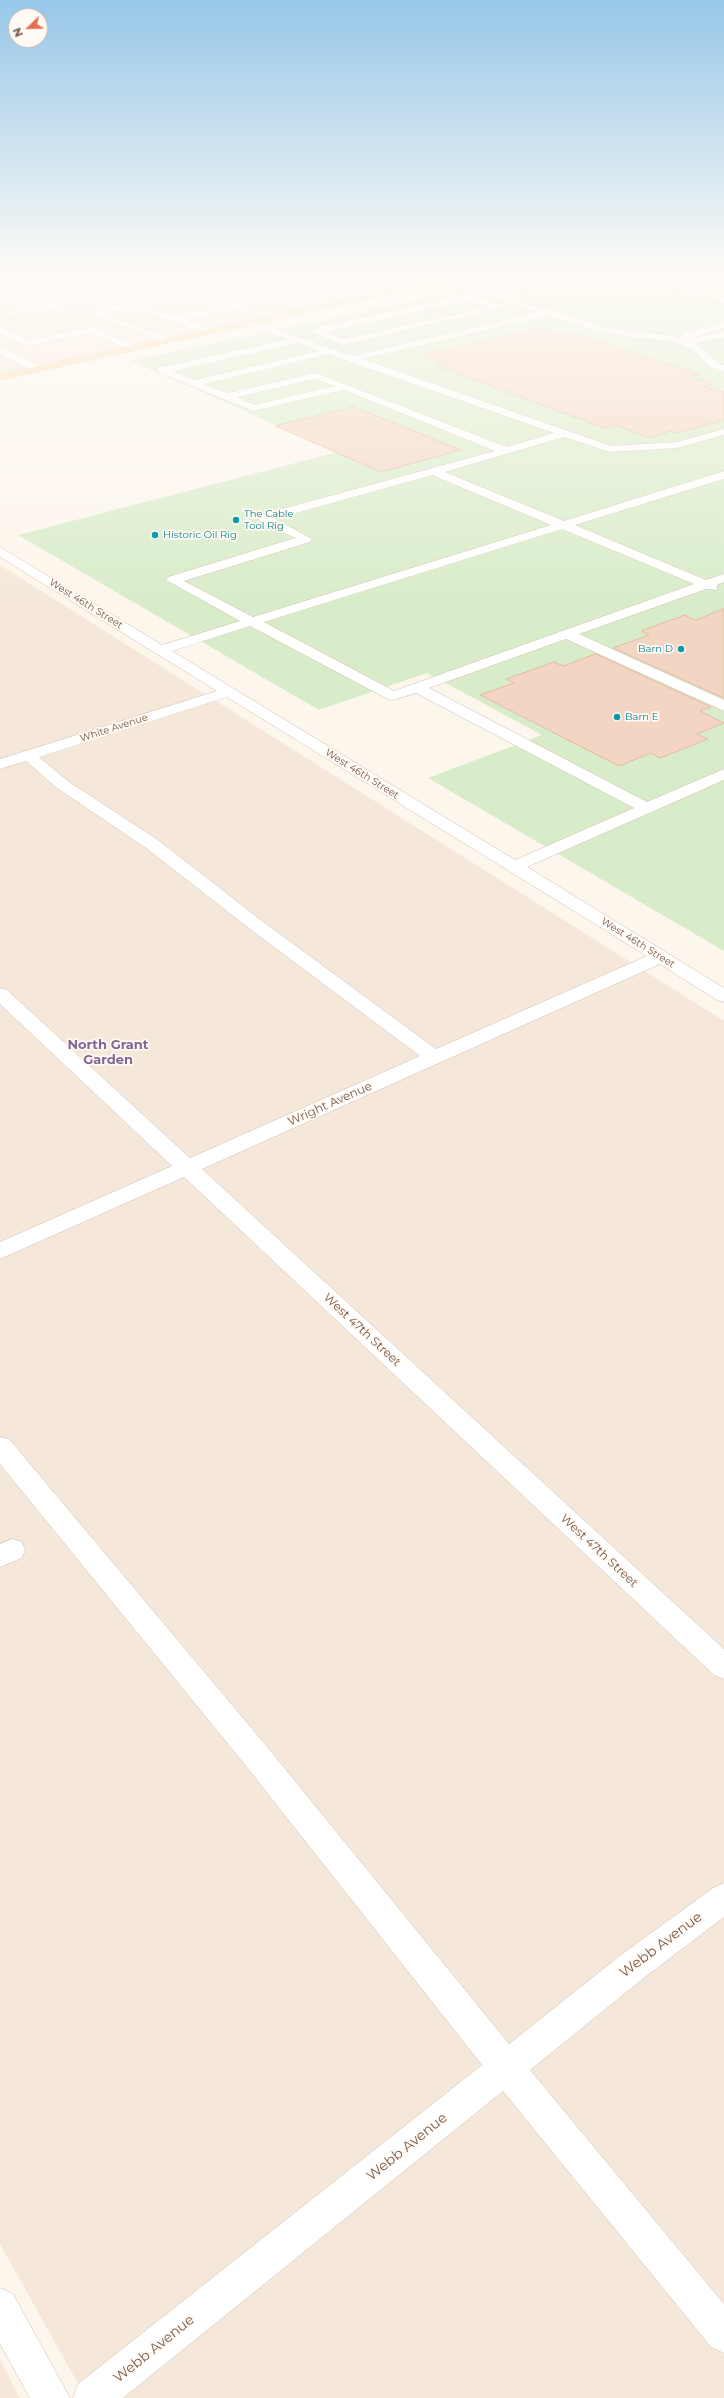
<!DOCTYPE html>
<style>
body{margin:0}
#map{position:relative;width:724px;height:2398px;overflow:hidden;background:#fdf6ec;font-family:Montserrat,sans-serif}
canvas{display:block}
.north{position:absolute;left:8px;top:8px;width:40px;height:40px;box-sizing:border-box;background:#fffaf3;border:1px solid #cabbb1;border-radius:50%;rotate:247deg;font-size:11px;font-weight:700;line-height:16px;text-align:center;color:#7a5c4d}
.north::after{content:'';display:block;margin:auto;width:14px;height:18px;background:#e76f51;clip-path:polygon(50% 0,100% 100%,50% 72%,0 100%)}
</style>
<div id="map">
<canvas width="724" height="2398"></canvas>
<div class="north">N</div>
</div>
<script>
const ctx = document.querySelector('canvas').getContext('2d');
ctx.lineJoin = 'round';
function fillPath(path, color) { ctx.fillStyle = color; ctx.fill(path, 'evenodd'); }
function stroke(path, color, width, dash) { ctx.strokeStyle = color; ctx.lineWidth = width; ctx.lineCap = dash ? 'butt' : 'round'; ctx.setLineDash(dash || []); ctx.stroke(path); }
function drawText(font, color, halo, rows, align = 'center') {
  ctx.font = font + ' Montserrat,sans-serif'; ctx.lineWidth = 3.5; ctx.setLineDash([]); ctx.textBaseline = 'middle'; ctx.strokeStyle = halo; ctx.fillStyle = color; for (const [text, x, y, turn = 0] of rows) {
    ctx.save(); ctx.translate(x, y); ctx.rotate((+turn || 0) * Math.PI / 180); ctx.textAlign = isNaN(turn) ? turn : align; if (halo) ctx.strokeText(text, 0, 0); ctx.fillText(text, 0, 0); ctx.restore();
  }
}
fillPath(new Path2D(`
 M0,351L38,369L0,377Z
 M0,565L724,1021V2398H86L0,2244Z
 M0,2360L20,2398H0Z`), '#f5e8da');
fillPath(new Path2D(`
 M0,271H493L38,369L0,351Z`), '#fde8e0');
fillPath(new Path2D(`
 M550,271H619L724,302V951L428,778L542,735L427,673L319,710L18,535L338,452L131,361Z`), '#d8ecc9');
const building = new Path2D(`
 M540,329L564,335L573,333L699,374L691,376L712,384L702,386L724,392V420L677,433L670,431L650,438L615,425L604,428L437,366L446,364L423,355Z
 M354,407L461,450L381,472L276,426Z
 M724,609V698L613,648L649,635L641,631L685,615L695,620Z
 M596,654L711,707L700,711L724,723L697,734L708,739L660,758L651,753L619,766L480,695L514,683L506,679L554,662L563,666Z`);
fillPath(building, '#f3d5c3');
stroke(building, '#e6bba3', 1);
const minor = new Path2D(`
 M40,271H52L112,296L107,299L8,316V312L11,311L97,295Z
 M346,271H359L410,290L402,292Z
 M578,271H594L497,294L608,328L680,337L683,333L724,322V328L690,338L724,332V338L695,343L720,364L724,365V371L712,368L692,349L674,342L607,334L548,316L363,359L611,446L677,442L724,429V435L677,448L610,452L564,437L445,472L564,521L724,471V479L575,525L706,580L724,574V582L717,585V590L706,589L579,634L724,700V711L566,639L429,688L647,802L724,769V780L527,867L724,988V1002L717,1000L660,964L202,1169L724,1649V1679L714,1675L184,1177L0,1259V1242L172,1166L0,1004V988L7,990L190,1158L420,1056L250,929L146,848L57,788L26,761L0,769V759L217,691L0,557V547L162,645L240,621L166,580L168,577L295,538L260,521L258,518L260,515L495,451L344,390L253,411L158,372V368L287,339L247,325V321L250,320L353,356L538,312L444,283V279L487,291ZM298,343L319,351L194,380L173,371ZM329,354L347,361L554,433L507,447L316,373L227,393L204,384ZM315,379L334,386L254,405L237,397ZM432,475L551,525L253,617L184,581L310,542L312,539L275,519ZM562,529L694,584L394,691L264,622ZM250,626L388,699L393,700L416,693L634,808L515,860L172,651ZM227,697L647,956L436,1049L262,921L158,840L69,782L39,757Z
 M617,271H631L724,297V303Z
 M470,294L505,307L342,345L310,331L315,328ZM469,300L489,307L343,339L325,332Z
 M276,295L315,310L310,313L275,301L187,320L213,330L215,332L210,335C175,326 142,301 105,314L172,339L174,341L169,344L95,315L97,310L110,306L129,304L177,316Z
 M0,327L29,340L91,327L139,348L134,351L130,350L90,333L28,346L0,334Z
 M0,347L42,367L43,369L38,372L34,371L0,354Z
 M0,1437L9,1439L268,1748L509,2044L621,1955L713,1888L724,1883V1917L645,1977L530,2070L724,2304V2353L711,2347L503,2091L123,2398H73L78,2384L482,2065L246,1766L0,1464Z
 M12,1539L22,1542L25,1550L22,1558L0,1567V1544Z
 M0,2288L13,2294L70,2398H30L0,2344Z`);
const major = new Path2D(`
 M481,271H497L0,380V374Z`);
stroke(minor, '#d1beb0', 1);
stroke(major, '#dad1cd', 1);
fillPath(minor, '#fff');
fillPath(major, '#fbd9a5');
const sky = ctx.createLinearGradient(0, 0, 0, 607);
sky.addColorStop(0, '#97c7e8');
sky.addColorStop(0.45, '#fefbf6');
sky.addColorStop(1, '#fefbf600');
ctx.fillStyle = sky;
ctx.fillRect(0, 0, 724, 607);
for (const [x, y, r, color] of [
 [236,520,4,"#0f9aa8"],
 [155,535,4,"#0f9aa8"],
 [681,649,4,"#0f9aa8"],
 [617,717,4,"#0f9aa8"]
]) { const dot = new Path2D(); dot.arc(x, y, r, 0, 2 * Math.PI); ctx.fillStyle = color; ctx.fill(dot); stroke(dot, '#fffaf3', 1.5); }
drawText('10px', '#0d838f', '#fffaf3', [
 ["The Cable",244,514],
 ["Tool Rig",244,526],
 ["Historic Oil Rig",163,535],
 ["Barn D",673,649,"right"],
 ["Barn E",625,717]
], 'left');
drawText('10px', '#7a5c4d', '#fffaf3', [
 ["West 46th Street",86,604,32],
 ["White Avenue",114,728,-18],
 ["West 46th Street",362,774,32],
 ["West 46th Street",638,943,32]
]);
drawText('12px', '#7a5c4d', '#fffaf3', [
 ["Wright Avenue",330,1104,-24],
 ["West 47th Street",362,1330,43],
 ["West 47th Street",599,1551,43]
]);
drawText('bold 13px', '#846695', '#fffaf3', [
 ["North Grant",108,1045],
 ["Garden",108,1060]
]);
drawText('14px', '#7a5c4d', '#fffaf3', [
 ["Webb Avenue",661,1945,-37],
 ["Webb Avenue",407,2147,-39],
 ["Webb Avenue",154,2349,-39]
]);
</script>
